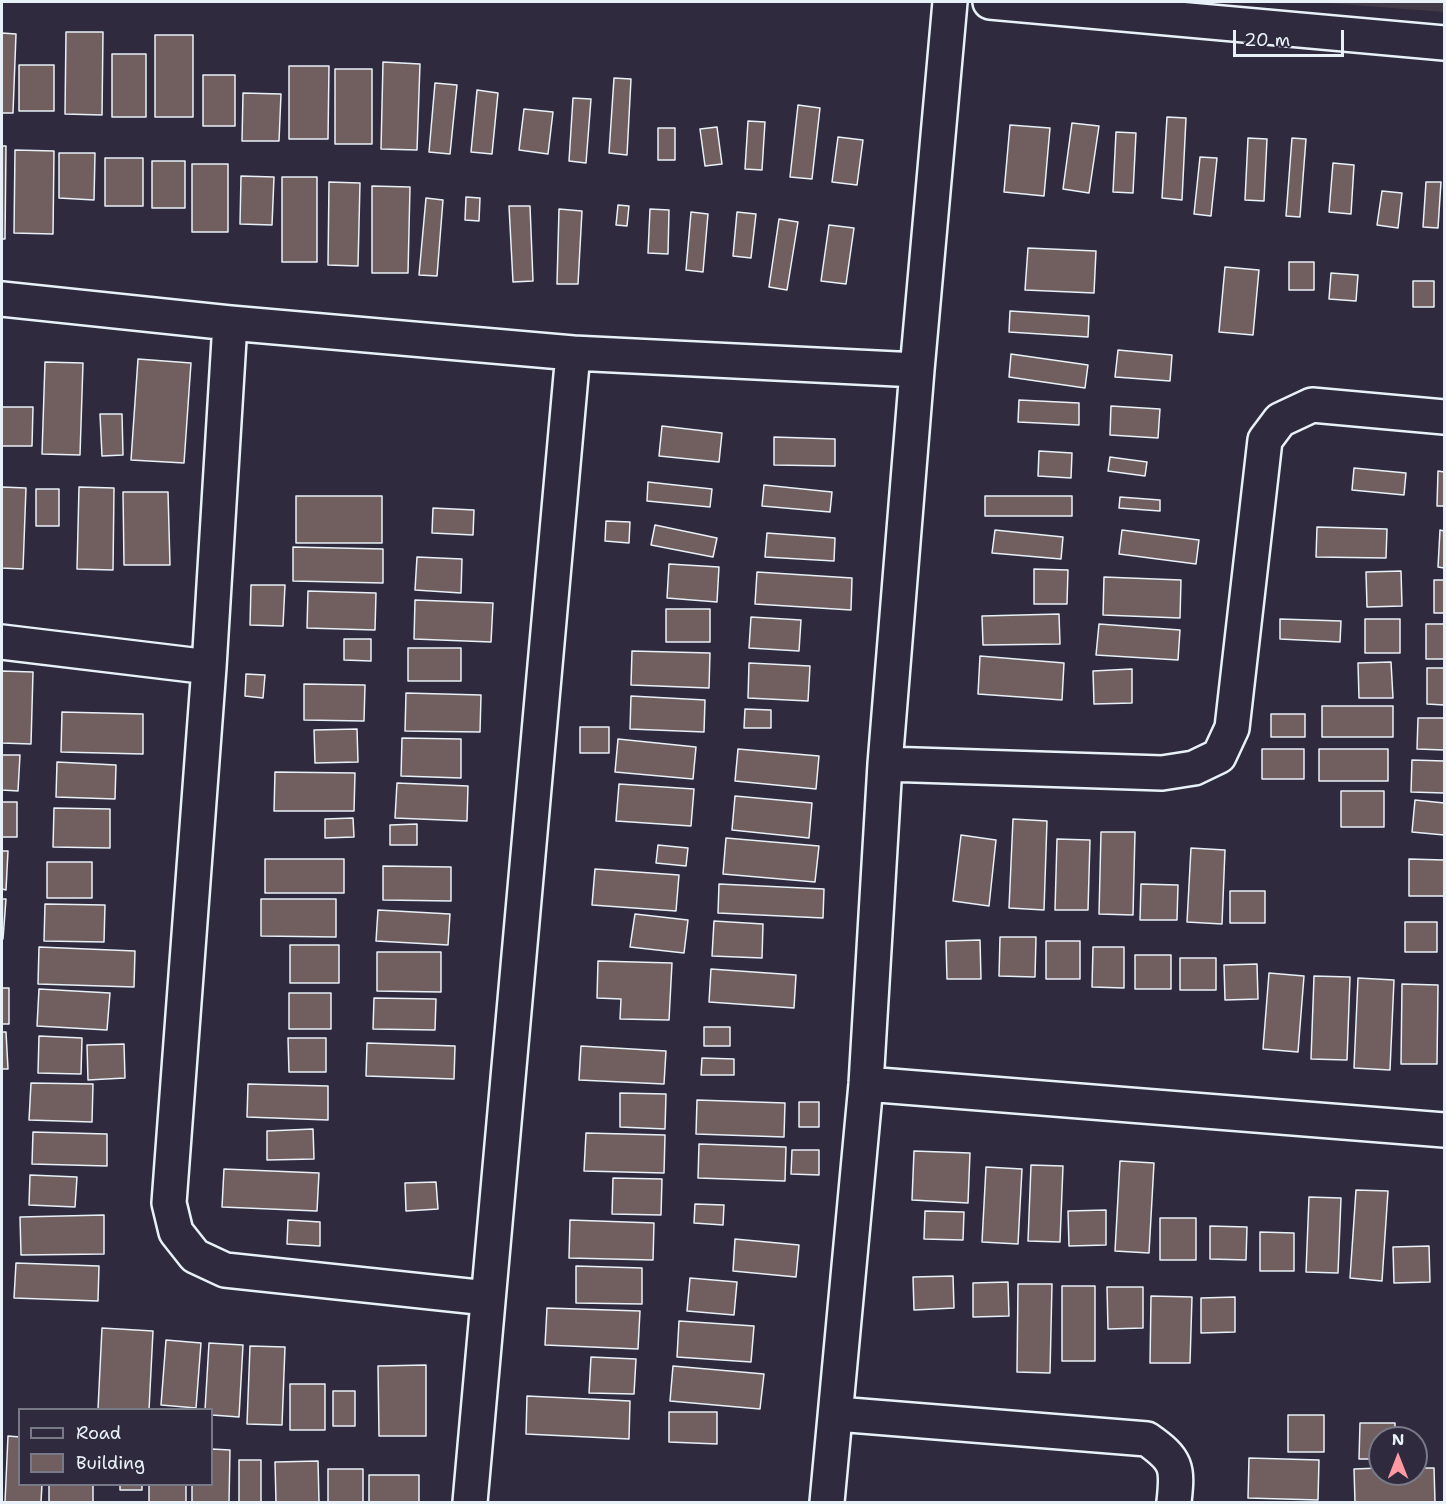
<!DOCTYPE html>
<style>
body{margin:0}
#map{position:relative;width:1446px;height:1504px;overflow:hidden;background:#2f2a3d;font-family:"Shantell Sans",sans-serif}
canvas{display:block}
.frame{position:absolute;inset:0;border:3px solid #e8f1f8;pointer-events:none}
.legend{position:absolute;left:18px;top:1408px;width:195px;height:78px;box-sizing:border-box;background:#2f2a3d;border:2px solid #797a88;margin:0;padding:8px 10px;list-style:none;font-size:18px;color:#e8f1f8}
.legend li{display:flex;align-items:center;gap:12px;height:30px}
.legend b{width:30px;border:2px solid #797a88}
.north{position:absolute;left:1368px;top:1426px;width:60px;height:60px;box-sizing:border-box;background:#2f2a3d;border:2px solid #797a88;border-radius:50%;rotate:0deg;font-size:16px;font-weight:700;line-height:24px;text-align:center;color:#e8f1f8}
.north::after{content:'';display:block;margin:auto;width:21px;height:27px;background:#ff9aa2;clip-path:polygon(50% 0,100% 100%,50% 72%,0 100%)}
.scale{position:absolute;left:1233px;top:30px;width:111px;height:27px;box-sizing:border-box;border:3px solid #e8f1f8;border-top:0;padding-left:8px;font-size:18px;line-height:21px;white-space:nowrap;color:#e8f1f8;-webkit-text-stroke:4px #2f2a3d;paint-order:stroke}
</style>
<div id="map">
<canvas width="1446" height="1504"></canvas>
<div class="frame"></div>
<ul class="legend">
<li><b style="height:8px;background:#2f2a3d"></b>Road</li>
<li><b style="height:16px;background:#705f5e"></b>Building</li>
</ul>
<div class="north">N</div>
<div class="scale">20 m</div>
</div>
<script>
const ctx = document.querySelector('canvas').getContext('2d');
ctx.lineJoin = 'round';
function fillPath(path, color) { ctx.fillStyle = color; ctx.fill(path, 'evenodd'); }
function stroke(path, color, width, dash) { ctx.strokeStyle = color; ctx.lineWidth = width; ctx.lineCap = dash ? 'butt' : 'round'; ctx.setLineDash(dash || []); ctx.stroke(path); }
fillPath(new Path2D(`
 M1315,2H1444V12Z`), '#423a47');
const building = new Path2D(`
 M66,32H103L102,115L65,114Z
 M2,33L16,34L13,113H2Z
 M155,35H193V117H155Z
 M112,54H146V117H112Z
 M383,62L420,64L417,150L381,149Z
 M19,65H54V111H19Z
 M289,66H329L328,139H289Z
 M335,69H372V144H335Z
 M203,75H235V126H203Z
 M614,78L631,79L627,155L609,153Z
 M435,83L457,85L450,154L429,152Z
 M477,90L498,93L492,154L471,152Z
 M243,93L281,94L279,141H242Z
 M573,98L591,99L586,163L569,161Z
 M798,105L820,108L812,179L790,177Z
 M524,109L553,112L548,154L519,150Z
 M1167,117L1186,118L1182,200L1162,198Z
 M748,121L765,122L762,170L745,169Z
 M1072,123L1099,126L1089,193L1063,189Z
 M1010,125L1050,128L1044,196L1004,192Z
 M717,127L722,164L705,166L700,129Z
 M658,128H675V160H658Z
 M1116,132L1136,133L1133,193L1113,192Z
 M838,137L863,140L857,185L832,182Z
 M1248,138L1267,139L1264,201L1245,200Z
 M1292,138L1306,139L1300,217L1286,216Z
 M2,146H6L5,239H2Z
 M15,150L54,151L53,234L14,233Z
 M59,153H95L94,200L59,198Z
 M1200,157L1217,158L1211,216L1194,214Z
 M105,158H143V206H105Z
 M152,161H185V208H152Z
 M1333,163L1354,165L1351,214L1329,212Z
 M192,164H228V232H192Z
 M241,176L274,177L272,225L240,224Z
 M282,177H317V262H282Z
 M329,182L360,183L358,266L328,265Z
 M1426,182H1441L1438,228L1423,227Z
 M372,186L410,187L408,273H372Z
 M1382,191L1402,193L1398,228L1377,225Z
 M466,197L480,198L479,221L465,220Z
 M426,198L443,200L437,276L419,275Z
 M618,205L629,206L627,226L616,225Z
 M509,206H530L533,281L513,282Z
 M559,209L582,211L578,284H557Z
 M650,209L669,210L668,254L648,253Z
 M691,212L708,214L703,272L686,270Z
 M737,212L756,214L751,258L733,256Z
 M779,219L798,222L787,290L769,287Z
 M829,225L854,228L846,284L821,281Z
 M1028,248L1096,251L1094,293L1025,290Z
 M1289,262H1314V290H1289Z
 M1225,267L1259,270L1253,335L1219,332Z
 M1331,273L1358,275L1356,301L1329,299Z
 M1413,281H1434V307H1413Z
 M1010,311L1089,316L1088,337L1009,332Z
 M1118,350L1172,355L1170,381L1115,377Z
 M1011,354L1088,365L1085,388L1009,377Z
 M138,359L191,363L184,463L131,460Z
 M45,362L83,363L80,455L42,454Z
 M1019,400L1079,403V425L1018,422Z
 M1111,406L1160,409L1158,438L1110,435Z
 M2,407H33L32,446H2Z
 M100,414H122L123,455L102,456Z
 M662,426L722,433L719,462L659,456Z
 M774,437L835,439V466L774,465Z
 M1039,451L1072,453L1071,478L1038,476Z
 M1110,457L1147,462L1145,476L1108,471Z
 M1354,468L1406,473L1404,495L1352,490Z
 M1438,471L1444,472V506H1437Z
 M648,482L712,489L710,507L647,501Z
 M764,485L832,492L830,512L762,506Z
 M2,487L26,488L23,569L2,568Z
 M79,487L114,488L113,570L77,569Z
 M36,489H59V526H36Z
 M123,492H168L170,565H124Z
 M296,496H382V543H296Z
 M985,496H1072V516H985Z
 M1120,497L1160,500V511L1119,508Z
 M433,508L474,510L473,535L432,533Z
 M606,521L630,522L629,543L605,541Z
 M655,525L717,538L713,557L651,545Z
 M1317,527L1387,529L1386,558L1316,557Z
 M995,530L1063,537L1061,559L992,553Z
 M1122,530L1199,540L1196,564L1119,554Z
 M1440,530L1444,531V568L1438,567Z
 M767,533L835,538L834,561L765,557Z
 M293,547L383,549V583L293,581Z
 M417,557L462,559L461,593L415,590Z
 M669,564L719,567L717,602L667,598Z
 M1034,569L1068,570L1067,604H1034Z
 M1401,571L1402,606L1367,607L1366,572Z
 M757,572L852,578L851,610L755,604Z
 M1104,577L1181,580L1180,618L1103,615Z
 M1434,580H1444V613H1434Z
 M251,585H285L283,626L250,625Z
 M308,591L376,593L375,630L307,628Z
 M415,600L493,603L491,642L414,639Z
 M666,609H710V642H666Z
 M1059,614L1060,644L983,645L982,616Z
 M751,617L801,620L799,651L749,648Z
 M1280,619L1341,621L1340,642L1280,639Z
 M1365,619H1400V653H1365Z
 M1099,624L1180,630L1178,660L1096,655Z
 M1426,624H1444V659H1426Z
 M344,639H371V661L344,660Z
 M408,648H461V681H408Z
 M632,651L710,653L709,688L631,685Z
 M980,656L1064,663L1062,700L978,694Z
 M1391,662L1393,698H1359L1358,663Z
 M749,663L810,666L808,701L748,698Z
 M1427,668H1444V705L1427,704Z
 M1132,669V703L1094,704L1093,671Z
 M2,671L33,672L31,744L2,743Z
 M246,674L265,675L263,698L245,696Z
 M304,684L365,685L364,721L304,720Z
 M406,693L481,695L480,732L405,731Z
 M631,696L705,700L704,732L630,729Z
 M1322,706H1393V737H1322Z
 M745,709L771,710V728H744Z
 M62,712L143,714V754L61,752Z
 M1271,714H1305V737H1271Z
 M1418,718H1444V750L1417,749Z
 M580,727H609V753H580Z
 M357,729L358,762L315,763L314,730Z
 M402,738L461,739V778L401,776Z
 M618,739L696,747L693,779L615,772Z
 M738,749L819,756L816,789L735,781Z
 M1262,749H1304V779H1262Z
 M1319,749H1388V781H1319Z
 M2,755H20L18,791L2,790Z
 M1412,760L1444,761V793L1411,792Z
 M57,762L116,765L115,799L56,797Z
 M275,772L355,773L354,811H274Z
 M397,783L468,786L467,821L395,818Z
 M619,784L694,789L691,826L616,821Z
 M1341,791H1384V827H1341Z
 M735,796L812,803L809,838L732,830Z
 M1415,800L1444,803V835L1412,832Z
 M2,802H17V837H2Z
 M54,808L110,809V848L53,847Z
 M353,818L354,837L325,838V819Z
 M1013,819L1047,821L1044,910L1009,908Z
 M417,824V845H390V825Z
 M1101,832H1135L1133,915L1099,914Z
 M961,835L996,840L989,906L953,901Z
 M726,838L819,846L815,882L723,874Z
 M1057,839L1090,840L1088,910H1055Z
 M658,845L688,848L686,866L656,863Z
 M1191,848L1225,850L1222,924L1187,922Z
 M2,851H8L6,890L2,889Z
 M265,859H344V893H265Z
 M1409,859L1444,860V896H1409Z
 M47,862H92V898H47Z
 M383,866L451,867V901L383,900Z
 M595,869L679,875L676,911L592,905Z
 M719,884L824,889L823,918L718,913Z
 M1141,884L1178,885L1177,920H1140Z
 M1230,891H1265V923H1230Z
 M2,899H6L3,939H2Z
 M261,899H336V937L261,936Z
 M45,904L105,905L104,942L44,941Z
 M378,910L450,914L448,945L376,941Z
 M635,914L688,920L684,953L630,947Z
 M714,921L763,924L762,958L712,956Z
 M1405,922H1437V952H1405Z
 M1000,937H1036L1035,977L999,976Z
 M980,940L981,979H947L946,941Z
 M1046,941H1080V979H1046Z
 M290,945H339V983H290Z
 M39,947L135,951L134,987L38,984Z
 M1093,947H1124V988L1092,987Z
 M377,952H441V992L377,991Z
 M1135,955H1171V989H1135Z
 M1180,958H1216V990H1180Z
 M598,961L672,963L669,1020L620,1019L621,999L597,998Z
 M1257,964L1258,999L1225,1000L1224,965Z
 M711,969L796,975L794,1008L709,1002Z
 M1269,973L1304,976L1298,1052L1263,1049Z
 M1314,976L1350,977L1347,1060L1311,1059Z
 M1358,978L1394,980L1390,1070L1354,1068Z
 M1402,984L1438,985L1437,1064H1401Z
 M2,988H9V1024H2Z
 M39,989L110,993L107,1030L37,1026Z
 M289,993H331V1029H289Z
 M374,998L436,999L435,1030L373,1029Z
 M704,1027H730V1046H704Z
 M2,1032H6L8,1069H2Z
 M39,1036L82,1038L81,1074L38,1073Z
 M288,1038H326V1072H289Z
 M367,1043L455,1046L454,1079L366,1076Z
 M124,1044L125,1078L88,1080L87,1045Z
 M581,1046L666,1051L664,1084L579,1080Z
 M702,1058L734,1059V1075H701Z
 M31,1083L93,1084L92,1122L29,1120Z
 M248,1084L328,1086V1120L247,1117Z
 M620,1093L666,1094L665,1129L620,1127Z
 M697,1100L785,1103L784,1137L696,1134Z
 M799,1102H819V1127H799Z
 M313,1129L314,1159L267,1160V1131Z
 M33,1132L107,1134V1166L32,1164Z
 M586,1133L665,1135L664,1173L584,1171Z
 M699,1144L786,1147L785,1181L698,1178Z
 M792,1150H819V1175L791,1174Z
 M914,1151L970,1153L968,1203L912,1200Z
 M1120,1161L1154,1163L1149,1253L1115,1251Z
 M1031,1165L1063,1166L1060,1242L1028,1241Z
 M986,1167L1022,1169L1018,1244L982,1242Z
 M224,1169L319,1173L317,1211L222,1207Z
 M30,1175L77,1177L75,1207L29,1205Z
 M613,1178L662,1179L661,1215L612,1214Z
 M436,1182L438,1209L406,1211L405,1183Z
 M1356,1190L1388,1191L1382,1281L1350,1278Z
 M1309,1197L1341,1198L1338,1273L1306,1272Z
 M695,1204L724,1205L723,1225L694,1223Z
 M1106,1210V1245L1069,1246L1068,1211Z
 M925,1211L964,1212L963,1240L924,1239Z
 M104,1215V1254L21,1255L20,1217Z
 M1160,1218H1196V1260H1160Z
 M288,1220L320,1222V1246L287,1244Z
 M570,1220L654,1223L653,1260L569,1258Z
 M1210,1226L1247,1227L1246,1260L1210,1259Z
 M1260,1232L1294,1233V1271H1260Z
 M735,1239L799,1245L796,1277L733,1271Z
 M1429,1246L1430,1282L1394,1283L1393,1247Z
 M16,1263L99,1266L98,1301L14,1298Z
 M576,1266L642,1268V1304L576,1303Z
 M953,1276L954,1308L914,1310L913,1277Z
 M690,1278L737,1282L734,1315L687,1311Z
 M1008,1282L1009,1316L973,1317V1283Z
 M1018,1284H1052L1050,1373L1017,1372Z
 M1062,1286H1095V1361H1062Z
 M1107,1287H1143V1328L1108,1329Z
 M1151,1296L1192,1297L1190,1363H1150Z
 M1235,1297V1332L1201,1333V1298Z
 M547,1308L640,1311L638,1349L545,1345Z
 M679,1321L754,1326L751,1362L677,1357Z
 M102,1328L153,1331L149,1410L98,1409Z
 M166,1340L201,1343L196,1408L161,1405Z
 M209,1343L243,1345L239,1417L212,1415V1410H205Z
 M250,1346L285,1347L282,1425L247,1424Z
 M591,1357L636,1359L634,1394L589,1393Z
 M426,1365V1436H379L378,1366Z
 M673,1366L764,1374L760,1409L670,1401Z
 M290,1384H325V1430H290Z
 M333,1391H355V1426H333Z
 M527,1396L630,1401L629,1439L526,1434Z
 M669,1412H717V1444L669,1442Z
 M1288,1415H1324V1452H1288Z
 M1360,1423H1395V1438H1380V1459H1359Z
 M8,1436L20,1437V1484H42L41,1502H5Z
 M212,1449L230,1450L229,1502H192V1484H212Z
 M1249,1458L1319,1460L1318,1500L1248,1498Z
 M239,1460H261V1502H239Z
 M318,1461L319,1502H276L275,1462Z
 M1380,1468V1474H1416V1468H1434L1435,1502H1355L1354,1469Z
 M328,1469H363V1502H328Z
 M369,1475H419V1502H369Z
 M49,1484H93V1502H49Z
 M120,1484H142V1490H120Z
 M149,1484H186V1502H149Z`);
fillPath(building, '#705f5e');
stroke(building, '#e8f1f8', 1.5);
const minor = new Path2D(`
 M990,2L1444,43
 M2,299L230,323L573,353L917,370
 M230,323L209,667L169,1203L176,1232L195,1256L225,1270L487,1298
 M2,642L209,667
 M885,764L1162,773L1194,768L1219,756L1232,728L1265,440L1280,420L1312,405L1444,417
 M866,1084L1444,1130
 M837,1414L1147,1439C1177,1460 1178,1467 1174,1502
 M470,1502L573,353
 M827,1502L866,1084L885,764L917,370L950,2`);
stroke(minor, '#e8f1f8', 38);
stroke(minor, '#2f2a3d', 33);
</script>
